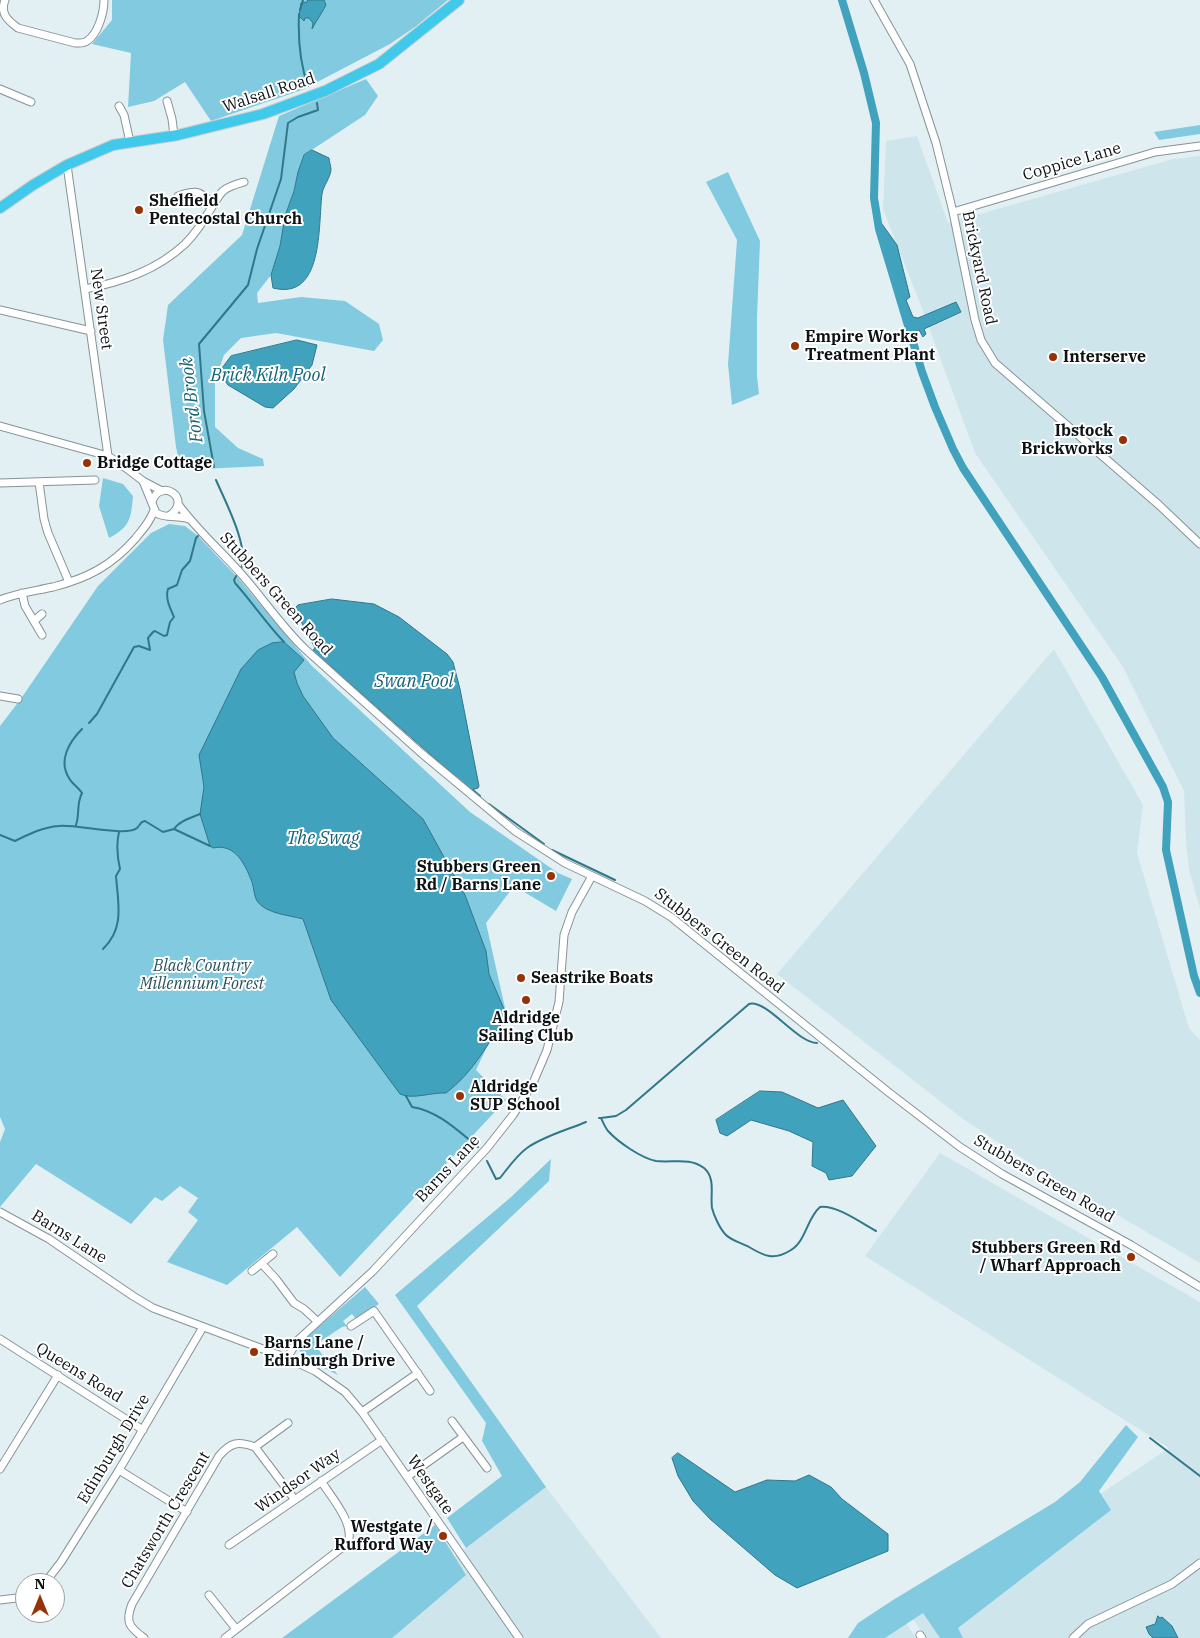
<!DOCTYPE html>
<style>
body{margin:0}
#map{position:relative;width:1200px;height:1638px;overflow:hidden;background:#e2f0f4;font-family:"IBM Plex Serif",serif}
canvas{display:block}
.north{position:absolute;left:15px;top:1573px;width:50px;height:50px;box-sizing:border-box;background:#fff;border:1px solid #9ea0a1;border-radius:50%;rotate:0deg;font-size:14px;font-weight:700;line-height:20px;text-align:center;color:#0d1214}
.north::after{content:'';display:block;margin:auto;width:18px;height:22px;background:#973207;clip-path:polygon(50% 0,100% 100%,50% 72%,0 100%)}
</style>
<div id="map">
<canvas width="1200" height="1638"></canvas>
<div class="north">N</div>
</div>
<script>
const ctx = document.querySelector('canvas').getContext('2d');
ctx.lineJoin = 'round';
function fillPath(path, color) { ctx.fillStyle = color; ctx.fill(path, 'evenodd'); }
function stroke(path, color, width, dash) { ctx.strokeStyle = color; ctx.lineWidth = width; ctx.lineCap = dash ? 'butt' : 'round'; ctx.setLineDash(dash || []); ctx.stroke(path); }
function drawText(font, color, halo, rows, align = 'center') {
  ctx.font = font + ' "IBM Plex Serif",serif'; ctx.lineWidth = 4; ctx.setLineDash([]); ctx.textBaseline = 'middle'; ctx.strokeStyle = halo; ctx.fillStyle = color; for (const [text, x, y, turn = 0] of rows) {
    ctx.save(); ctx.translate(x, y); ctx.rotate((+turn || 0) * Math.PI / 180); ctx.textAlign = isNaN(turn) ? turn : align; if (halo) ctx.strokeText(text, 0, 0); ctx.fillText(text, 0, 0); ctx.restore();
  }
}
fillPath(new Path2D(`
 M917,136L948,223L1173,159L1200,156V909L1189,869L1186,841L1184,791L1123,667L975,453L923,311L883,209L886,141Z
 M1054,649L1143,805L1137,853L1189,1028L1200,1040V1263L1045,1173L963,1119L777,974Z
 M940,1153L1200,1302V1638H926L913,1619L1169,1448L865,1256Z
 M546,1487L661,1638H367L428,1574L454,1557Z
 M906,1623L916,1638H885Z`), '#cfe5ec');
fillPath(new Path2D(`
 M112,0H448L415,27L390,44L302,90L211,121L185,82L154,101L128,107L131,53L92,44L112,20Z
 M366,79L378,96L365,115L304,155L298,172L294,191L285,216L280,246L271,275L257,293L258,303L301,297L345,301L379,324L383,340L374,351L276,333L241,338L224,355L215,381V427L238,448L263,459L264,466L181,470L176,447L163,340L168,305L242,235L279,116Z
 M1200,125V134L1159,140L1154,132Z
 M728,172L760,241L757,317V376L759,394L732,405L728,364L737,240L706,182Z
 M103,478L123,484L133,496C131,519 130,527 109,538L99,506Z
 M169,524L185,526L198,536L239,579L312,666L470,812L558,873L572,879L556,911L514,886L486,923L505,1008L476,1070L506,1100L340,1277L297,1227L227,1285L167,1262L198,1220L188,1212L198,1198L180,1186L162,1201L155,1197L131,1224L36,1164L0,1207V1142L5,1129L0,1117V726L20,700L98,586L151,533Z
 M551,1159L549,1181L417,1306L546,1487L466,1548L447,1518L502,1476L482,1441L486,1423L395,1295L510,1198Z
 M365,1287L379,1304L356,1319L352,1314L343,1321L347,1326L342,1327L315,1345L338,1375L306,1359L299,1350L303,1340Z
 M1126,1425L1138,1437L1099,1491L1111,1510L958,1628L963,1638H940L923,1613L885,1638H848L858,1623L893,1600L1055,1502L1080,1482Z
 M435,1525L466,1575L392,1638H282Z`), '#82cadf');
const water = new Path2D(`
 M308,0H324L326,5C322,13 316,21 312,29L313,23L309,18H305L304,21L299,16L301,3L307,2Z
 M312,150L329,158C329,161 331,166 331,169C331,177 323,186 322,194C318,225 324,301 273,288L271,275L280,246L285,216L294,191L298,172L304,155Z
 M877,217L897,245L910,297L906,300L913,317L918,318L956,302L961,312L924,329L926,334L923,337L919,330L911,334Z
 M297,340L317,345L312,365L294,389L273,408L265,407L228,385L222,377V368L231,356Z
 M332,599L374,604L399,617L447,654L453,662L460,689L479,786L478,788L471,790L338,673V672L312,651L315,648L297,614L296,607L298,605Z
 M284,642L304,660L294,672L297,683L303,696L333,738L423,819L465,895L486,951L489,974L507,1016C488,1043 473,1073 446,1093C432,1092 413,1100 400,1094L331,1000L303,919C289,915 266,914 257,901C254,896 254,888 252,882C245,864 235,843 213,848L210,846L200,814L204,787L199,755L241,669L258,650L272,643Z
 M760,1091L782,1092L818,1108L843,1100L876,1146L852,1176L829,1180L826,1173L812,1166L813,1142L789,1131L751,1120L727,1136L720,1133L716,1120Z
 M678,1453L735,1492L767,1480L795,1481L809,1475L831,1487L842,1499L888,1534V1551L797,1588L775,1575L710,1519L693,1501L678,1476L672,1458Z
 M1158,1616L1160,1618L1162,1617L1172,1626L1178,1638H1153L1149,1634L1146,1627L1155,1624Z`);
fillPath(water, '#40a2bc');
stroke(water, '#31778a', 1);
stroke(new Path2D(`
 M300,10L303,0
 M299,14C298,38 300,64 308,86
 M214,467L204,411L199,344L248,285L257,249L281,179L288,123L298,117L318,110L317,103
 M216,480C225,501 250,548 241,569
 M238,573L234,580L235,583C252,602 266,623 284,642
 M89,723L97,714L134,647L139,646L150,650L148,638L153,632L155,631L164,636L167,635L170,622L174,617C170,608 165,598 168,589L177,585L182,570L190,561L196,538L198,536
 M473,790L480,796
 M489,804L544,844
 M76,825C80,813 76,805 82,793C78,787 72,784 69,778C58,761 69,742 82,729
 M174,829L210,846
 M0,835L15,841C29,834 43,827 59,826C76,824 127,837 137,828C139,826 140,824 142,822L145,821L163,832L174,829C179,821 191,818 200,814
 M552,850L615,880
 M103,949C125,928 118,903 116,876L120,869C117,856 116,845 119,832
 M406,1096L412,1107C438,1111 457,1130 478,1147
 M599,1118H601C603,1122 605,1127 608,1131C618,1142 641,1158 656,1161C672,1163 690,1157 704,1168C716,1178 710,1195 712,1208C714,1216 720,1229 726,1235C732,1241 742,1243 749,1247C764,1256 774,1261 791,1250C806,1241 807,1218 820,1207C837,1205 861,1223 876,1231
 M601,1118L616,1116L626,1110L749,1004C767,999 797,1043 817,1043
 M487,1161L496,1179L500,1178C508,1168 516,1156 527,1148C544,1136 567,1130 586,1122
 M1150,1438L1200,1476`), '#31778a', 2);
stroke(new Path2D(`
 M842,0L864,73L876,123L874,198L879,229L922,372L935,407L953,449L963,468L1102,677L1163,787L1168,802L1166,850L1194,976L1200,993`), '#40a2bc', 8);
const minor = new Path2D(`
 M5,0C0,13 7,20 18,28L75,43C79,43 83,44 87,41C98,34 104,13 104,0
 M874,0L910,64L936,143L953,212L975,320L981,340L995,363L1159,505L1200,544
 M0,89L31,102
 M167,101L172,119L174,135
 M119,106L124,115L130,142
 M67,165L108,456
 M178,196C198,190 197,190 214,204
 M953,212L1155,152L1200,146
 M85,289C122,282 157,270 185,244C195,234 203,222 210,210C214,204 218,196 223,191C229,186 237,184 244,182
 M0,310L91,331
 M0,426L108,456L126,468L143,481L162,491
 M143,481L156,513C166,519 178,515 189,519
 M39,482L44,519L48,533L69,582
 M0,483L95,480
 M152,502C160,476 194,499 169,516
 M178,504C197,530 222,552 243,576C264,600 282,627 305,649L420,752L515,831L565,863L645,901L671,917L887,1091L960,1147L1002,1174L1131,1245L1200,1287
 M22,593L25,606L42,635
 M0,600C16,593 35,591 53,587C88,578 111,566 135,539C143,529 150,522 154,510
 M34,621L42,614
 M0,696L18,699
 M0,1212L49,1239L133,1296L153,1308L287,1358L315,1371L345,1392L362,1412L519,1638
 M262,1264L276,1279L294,1303L304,1309L317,1321
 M252,1271L273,1254
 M351,1326L374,1311L430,1391
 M0,1339L143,1430
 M287,1358L298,1340L373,1271L487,1148L513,1115L533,1083L547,1050L559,1002L564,935L572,912L592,876
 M362,1412L418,1373
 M452,1421L487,1468
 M255,1447L288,1423
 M0,1469L58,1375
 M119,1470L187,1512
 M407,1477L463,1437
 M229,1545L382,1440
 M45,1583L61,1562L119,1470L203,1327
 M209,1595L236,1629
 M0,1600L25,1597
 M920,1635L922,1638
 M144,1638C129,1627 125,1622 132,1604L219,1456C231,1442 238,1441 255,1447L295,1500
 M225,1638L348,1543C355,1524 332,1498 321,1481
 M1073,1638L1088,1624L1172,1584L1200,1563`);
const highway = new Path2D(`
 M0,208L33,185L67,165L113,145L178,135L263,114L325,91L379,64L459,0`);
stroke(minor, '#869397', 9);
stroke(highway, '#cacbcb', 12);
stroke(minor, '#fff', 7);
stroke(highway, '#41c9ec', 10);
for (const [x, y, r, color] of [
 [139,210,5,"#973207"],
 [795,346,5,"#973207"],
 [1053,357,5,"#973207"],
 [1123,440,5,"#973207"],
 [87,463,5,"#973207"],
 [551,876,5,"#973207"],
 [521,978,5,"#973207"],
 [526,1000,5,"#973207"],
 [460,1096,5,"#973207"],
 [1131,1257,5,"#973207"],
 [254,1352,5,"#973207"],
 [443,1536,5,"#973207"]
]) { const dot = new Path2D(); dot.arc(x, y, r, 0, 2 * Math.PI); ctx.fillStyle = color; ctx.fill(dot); stroke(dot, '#fff', 2); }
drawText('16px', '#0d1214', '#fff', [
 ["Walsall Road",269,93,-18],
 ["Coppice Lane",1072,162,-16],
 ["Brickyard Road",979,268,78],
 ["New Street",101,309,82],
 ["Stubbers Green Road",276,594,48],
 ["Stubbers Green Road",719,941,38],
 ["Barns Lane",448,1169,-47],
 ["Stubbers Green Road",1044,1179,30],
 ["Barns Lane",69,1237,32],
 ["Queens Road",79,1373,32],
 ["Edinburgh Drive",114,1449,-59],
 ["Windsor Way",298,1481,-35],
 ["Westgate",430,1485,55],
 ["Chatsworth Crescent",166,1520,-59]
]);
drawText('bold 16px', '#0d1214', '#fff', [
 ["Shelfield",149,201],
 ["Pentecostal Church",149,219],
 ["Empire Works",805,337],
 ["Treatment Plant",805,355],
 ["Interserve",1063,357],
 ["Ibstock",1113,431,"right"],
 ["Brickworks",1113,449,"right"],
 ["Bridge Cottage",97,463],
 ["Stubbers Green",541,867,"right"],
 ["Rd / Barns Lane",541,885,"right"],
 ["Seastrike Boats",531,978],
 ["Aldridge",526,1018,"center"],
 ["Sailing Club",526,1036,"center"],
 ["Aldridge",470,1087],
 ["SUP School",470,1105],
 ["Stubbers Green Rd",1121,1248,"right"],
 ["/ Wharf Approach",1121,1266,"right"],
 ["Barns Lane /",264,1343],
 ["Edinburgh Drive",264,1361],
 ["Westgate /",433,1527,"right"],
 ["Rufford Way",433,1545,"right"]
], 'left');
drawText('italic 16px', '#27525e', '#fff', [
 ["Black Country",202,966],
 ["Millennium Forest",202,984]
]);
drawText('italic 18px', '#146275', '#fff', [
 ["Brick Kiln Pool",268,376],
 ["Ford Brook",192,400,-97],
 ["Swan Pool",414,682],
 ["The Swag",323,839]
]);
</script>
